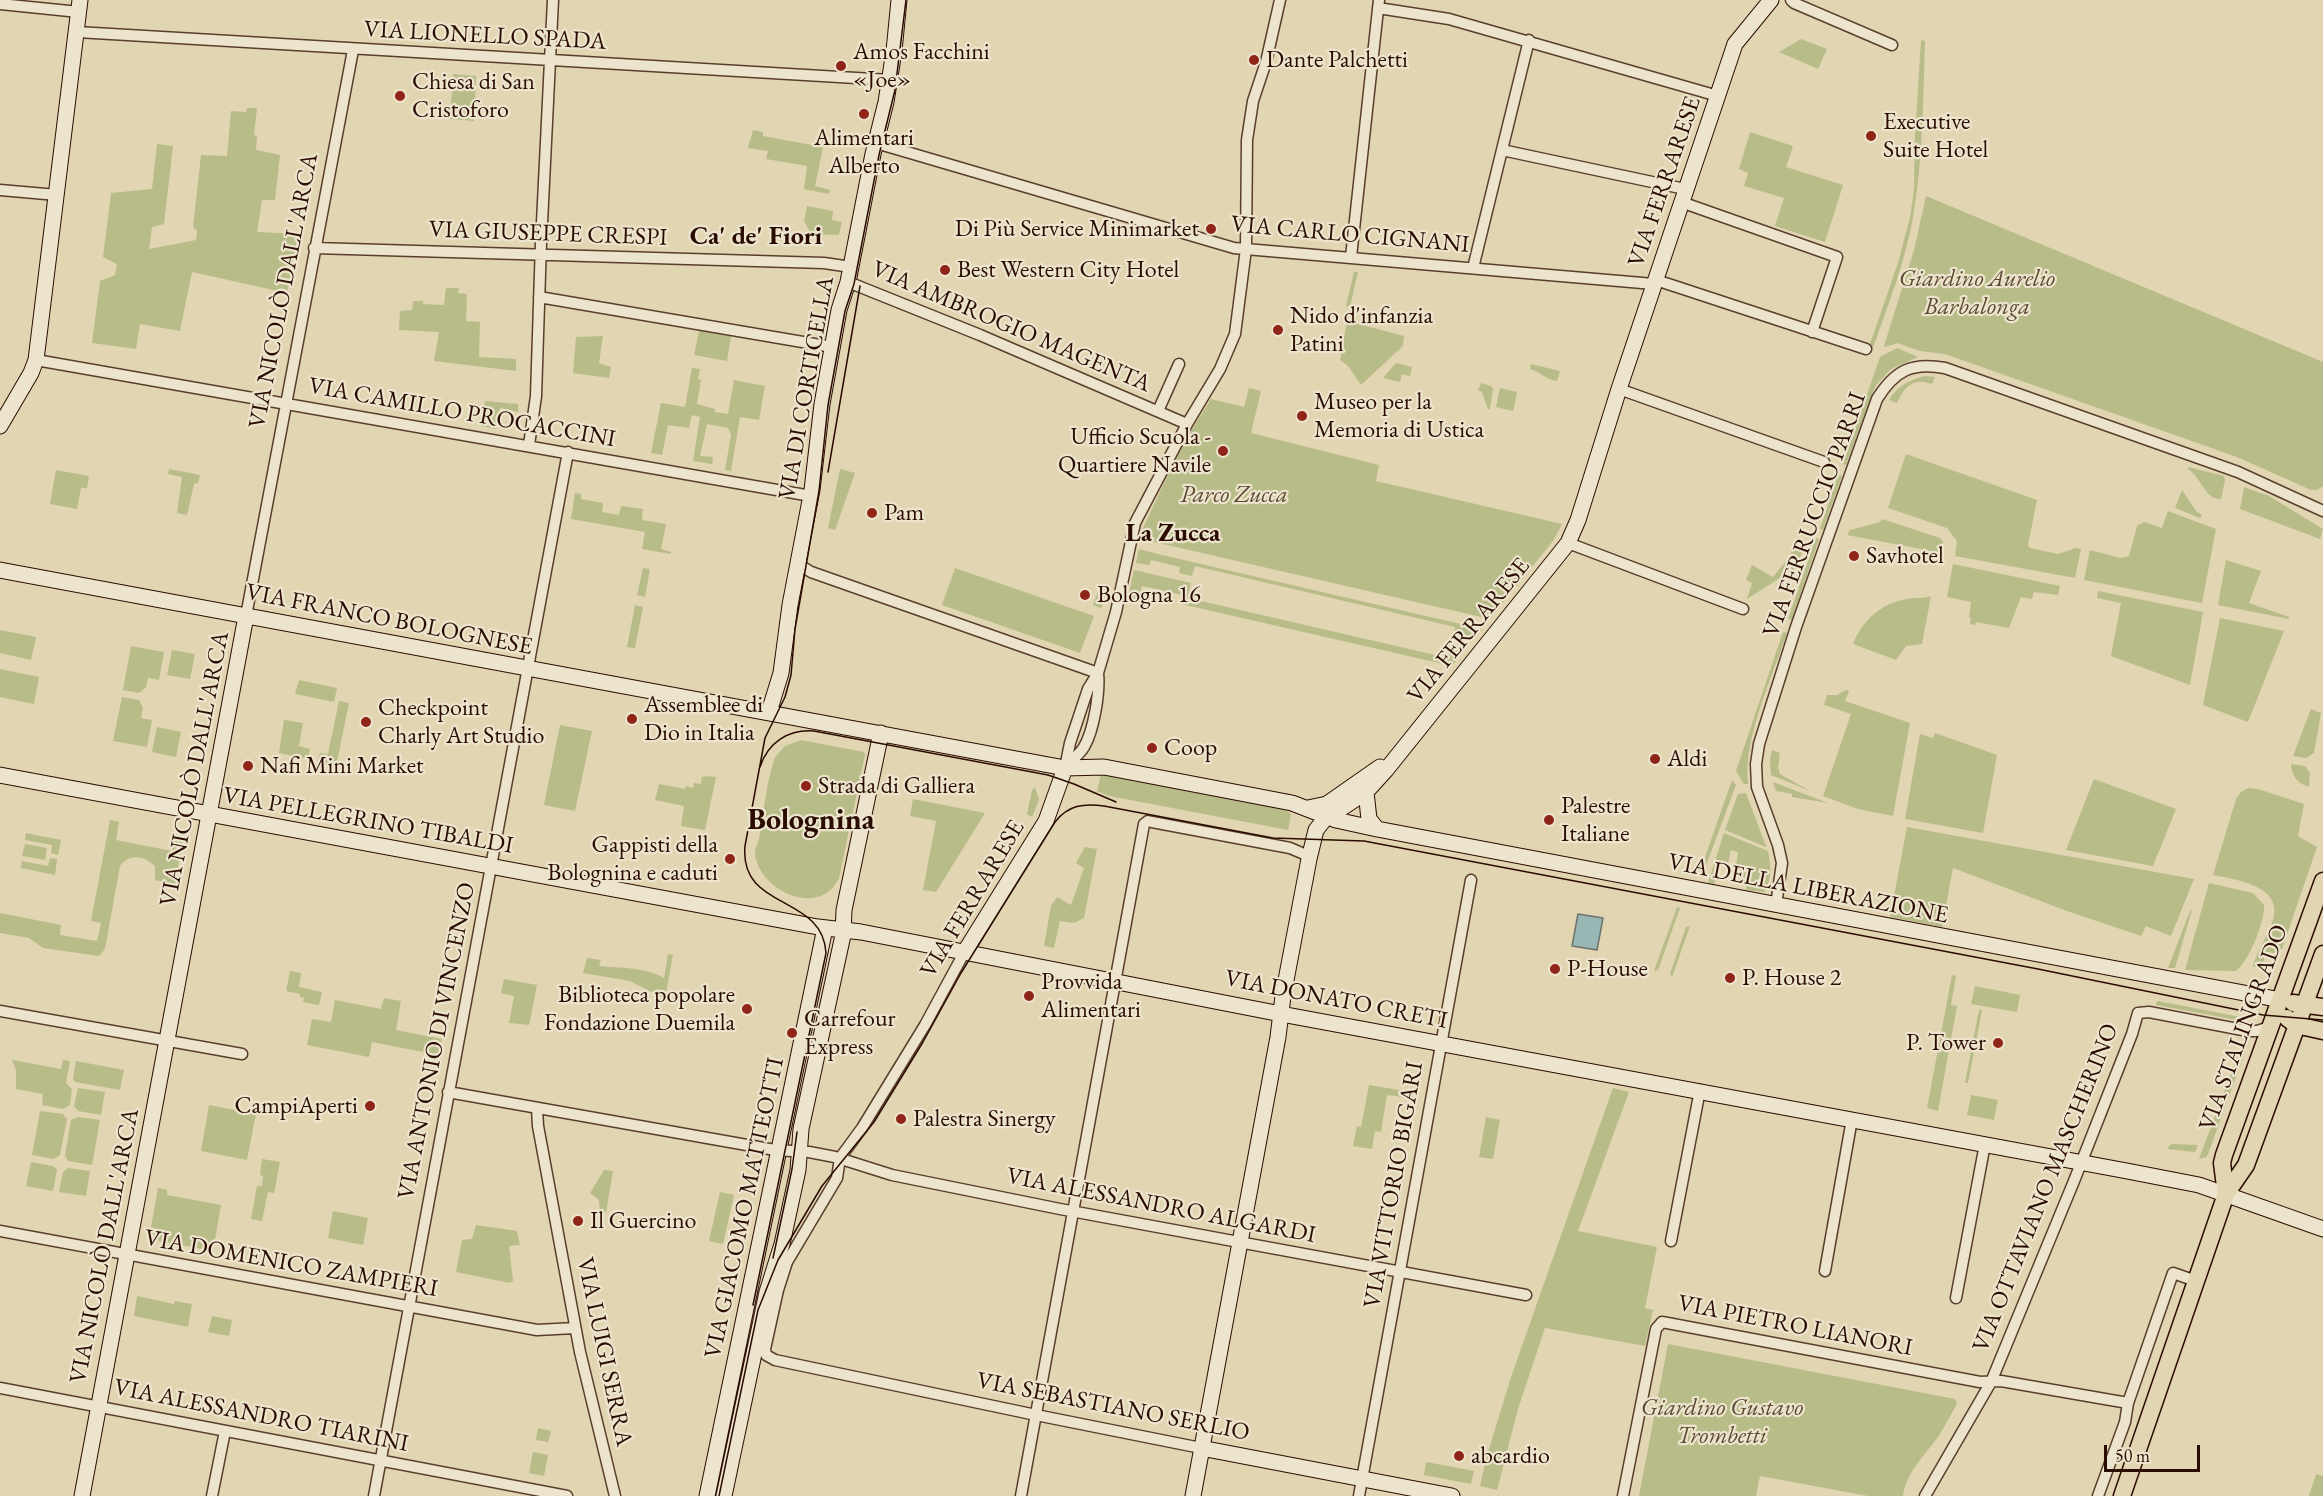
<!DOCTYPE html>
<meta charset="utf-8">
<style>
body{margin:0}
#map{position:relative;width:2323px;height:1496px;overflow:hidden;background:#e2d5b2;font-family:"EB Garamond",serif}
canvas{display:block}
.scale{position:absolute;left:2104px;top:1445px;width:96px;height:27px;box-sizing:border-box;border:3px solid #2b0c00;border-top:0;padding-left:8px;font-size:18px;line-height:21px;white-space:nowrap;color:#2b0c00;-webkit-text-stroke:4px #ece4cd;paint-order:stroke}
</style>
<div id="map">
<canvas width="2323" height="1496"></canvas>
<div class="scale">50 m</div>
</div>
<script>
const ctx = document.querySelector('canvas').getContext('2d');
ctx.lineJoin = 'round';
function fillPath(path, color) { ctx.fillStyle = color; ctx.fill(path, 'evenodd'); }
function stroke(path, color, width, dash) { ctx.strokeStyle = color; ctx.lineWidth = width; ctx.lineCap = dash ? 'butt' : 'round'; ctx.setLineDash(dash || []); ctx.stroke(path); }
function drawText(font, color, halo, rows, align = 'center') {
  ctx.font = font + ' "EB Garamond",serif'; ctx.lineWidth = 4.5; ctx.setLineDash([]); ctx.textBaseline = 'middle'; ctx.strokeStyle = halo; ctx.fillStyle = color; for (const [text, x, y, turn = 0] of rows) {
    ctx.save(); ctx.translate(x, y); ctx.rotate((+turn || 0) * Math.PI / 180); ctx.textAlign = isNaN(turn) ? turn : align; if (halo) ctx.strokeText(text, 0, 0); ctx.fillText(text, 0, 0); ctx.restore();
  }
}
fillPath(new Path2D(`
 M1801,39L1827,49L1818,69L1779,52Z
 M1921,40L1925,41C1923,98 1923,156 1914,211C1907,258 1888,304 1873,348L1869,347L1898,263L1910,217L1914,190L1915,136Z
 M453,74L476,76L474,121L450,119Z
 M247,108H257L254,135L257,136L256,150L280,155L275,200H262L257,232L298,234L287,293L192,272L180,331L140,324L136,349L92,343L100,281L115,275L117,264L103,257L111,193L152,189L157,144L173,146L164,224L152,227L149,249L196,240L197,231L193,227L201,155L227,156L231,111L246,112Z
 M753,130L763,132V136L823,147L815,186L830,190L829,194L804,189L807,166L766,159L768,151L748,148Z
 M1750,132L1793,146L1786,167L1843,185L1825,242L1775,226L1784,198L1744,186L1748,173L1739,169Z
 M1926,196L2323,362V486L2317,490H2311L2237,457L1945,354L1920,351L1897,343L1886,347L1884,346L1914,250Z
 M807,206L833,211L832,220L842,222L839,235L811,234L804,221Z
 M1354,272H1358L1350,307L1346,306Z
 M446,288H459L458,293L467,294L466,321L480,322L479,357L516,359V371L434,361L439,332L399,330L400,311L412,310L413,301H423V304L444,305Z
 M1347,321L1404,336L1403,346L1361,385L1348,366L1340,360Z
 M699,331L731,336L727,361L694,355Z
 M603,336L599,363L611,367L609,378L573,373L576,337Z
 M1897,348L1918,357L1891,369L1876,385L1846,465L1843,464L1880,357Z
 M1396,363L1412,367L1410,376L1402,374L1400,382L1383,378Z
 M1531,364L1560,371L1557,381C1544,379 1541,372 1530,369Z
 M692,368L700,369L698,379L701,380L697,404L715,409V412L728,414L734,380L765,386L759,420L740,417L731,471L725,470L731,435L728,428L707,424L700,456L713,457L712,464L693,461L700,417L692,415L689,428L668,425L662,455L651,453L661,403L685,407Z
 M1925,376L1935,377L1932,384C1913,377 1904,387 1897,403L1889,400C1897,386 1909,380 1925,376Z
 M1481,383L1491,386L1493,389L1490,409H1488L1482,392L1478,390Z
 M1249,388L1261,391L1251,433L1379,465L1376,481L1562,524L1553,541L1490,619L1141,539L1143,528L1183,443L1211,399L1244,407Z
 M1500,388L1517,392L1513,411L1496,407Z
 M485,401L518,404V412L500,408L496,429L481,426Z
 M1906,454L2037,500L2028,545L2030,548L2058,554L2076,548L2081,549L2075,578L1955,556L1957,541L1947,528L1888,508Z
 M2188,467L2224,476L2225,480L2221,499C2205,500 2201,477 2188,469Z
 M169,469L200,475L198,483L194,484L187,515L177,513L182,477L168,474Z
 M840,469L855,473L835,530L828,528Z
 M56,470L89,476L87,488H81L77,509L50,504Z
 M1838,475L1842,476L1823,530L1820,529Z
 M2244,487L2269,496L2323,529L2320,539L2240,509Z
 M2182,490L2196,511L2202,515L2200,518L2175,508Z
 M575,493L581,494V499L603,503L602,512L619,515L621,506L643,509L642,520L666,524L661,549L671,552V554L642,549L645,532L571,519Z
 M2168,511L2216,529L2202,603L2084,580L2090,550L2121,558L2129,556L2137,526L2144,522L2162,528Z
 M1882,519L1940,538L1943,541L1942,553L1847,535L1850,530L1880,522Z
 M1816,538L1819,539L1792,620L1788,619Z
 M1793,546L1803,549L1797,567L1747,599L1752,583L1746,580L1752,565L1773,577L1790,556Z
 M1139,549L1162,555L1482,629L1473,640L1454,636L1455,627L1195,566L1192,576L1179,573L1180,567L1151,560L1149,565L1136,563Z
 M2226,560L2261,571L2249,603L2289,617V619L2218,605Z
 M1953,564L2060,586L2058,595L2034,592L2032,599L2021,597L2009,628L1976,622L1975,625L1970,624L1971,618L1969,617L1971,602L1947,597Z
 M643,568L650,569L645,597L637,595Z
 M955,568L1094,616L1080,653L942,605Z
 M1134,570L1191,583L1188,598L1448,658L1451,647L1464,651L1452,666L1181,604L1183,595L1142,586L1138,601L1128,598Z
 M1101,584L1109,587L1101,608L1093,605Z
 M2098,591L2203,612L2190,685L2111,656L2121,603L2097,598Z
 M1931,596L1922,644L1906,646L1896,660L1853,644C1862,621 1881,603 1907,599C1915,597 1923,599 1931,596Z
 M635,605L643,607L635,648L627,647Z
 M2220,618L2284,631L2248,722L2203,705Z
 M0,630L36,637L31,660L0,653Z
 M1783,632L1787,633C1772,678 1743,738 1748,784H1744L1736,771Z
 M131,646L164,652L159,680L148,678L146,687L139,693L123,690Z
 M172,650L195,654L190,679L167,675Z
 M0,669L39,677L34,704L0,697Z
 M299,680L337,688L334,702L295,694Z
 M1846,690L1849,691L1845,701L1910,723L1893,816L1858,809L1823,796L1851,714L1824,705L1827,695H1837Z
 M122,697L139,700L143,708L141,718L152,720L147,747L113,741Z
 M339,701L349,703L336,767L317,764L320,753L328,754Z
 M2311,709L2321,713L2314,753L2306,758L2293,756Z
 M284,720L303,723L299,746L310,749L308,759L279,753Z
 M560,725L592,731L575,811L544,805Z
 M157,727L181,732L176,757L152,752Z
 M1935,733L1997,755L1983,833L1905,819L1920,734L1933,738Z
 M801,740L864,752L865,755L839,878C820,919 759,891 755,854C754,848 758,846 759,838C764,812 766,783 775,757L785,746Z
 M1772,750L1780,753L1778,767L1780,774L1810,791L1771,775L1770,760Z
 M2291,764L2305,766L2310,773L2309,787C2298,784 2291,775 2291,764Z
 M1101,774L1285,809L1291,814L1288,830L1109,796L1097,791Z
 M709,776L716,777L705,830L681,826L684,806L655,800L659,784L685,789L686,786L693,788L694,783L701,784L702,777Z
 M2094,779L2176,809L2153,866L2066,850Z
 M1732,780L1736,785L1704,871L1699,874Z
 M1773,782L1828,803L1792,797V794L1776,791Z
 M1035,787L1039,800L1032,817L1027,814L1032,790Z
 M2248,788L2258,789L2304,804L2298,836L2317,847L2282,949H2279L2275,953L2266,952L2262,967L2259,969L2253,966C2257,951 2267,937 2272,923C2286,886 2237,880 2213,875L2236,799L2241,792Z
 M1746,793L1766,846V847L1725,830L1738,794Z
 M913,799L985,813L936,892L923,890L936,821L910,816Z
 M110,820L119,822L116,840L172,851L176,832L184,834L175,884L155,880V866C144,856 130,853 120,866L105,949L99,956L43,948L29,938L0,933V913L61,925L60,935L97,941L101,923L91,921Z
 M1907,827L2194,879L2171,936L2146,926L2141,936L2067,911L1953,868L1942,927L1890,917Z
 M26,833L61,840L58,855L51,853L52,845L25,840Z
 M1724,833L1768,851C1771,864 1772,882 1764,892L1746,890L1747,883L1738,881L1740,867L1736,866L1738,852L1731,850L1728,864L1718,863L1714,884L1708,883Z
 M25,844L47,848L45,860L22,856Z
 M1085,847L1097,849L1084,918L1074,923L1060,921L1054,948L1044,946L1051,906L1057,897L1071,905L1084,868L1076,863Z
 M50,858L57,859L55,875L21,868L22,861L48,866Z
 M2209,883L2253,893L2264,905C2266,918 2248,965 2235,971L2185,970Z
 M1677,907L1680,908L1658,970L1654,971Z
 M2192,910L2175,968H2168L2190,911Z
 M1690,926L1672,977L1670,974L1686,927Z
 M668,954L673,955L665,999L630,981L583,973L587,958L601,960L599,966C621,968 645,967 664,978Z
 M290,971L301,973L299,987L322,992L319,1005L303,1002L304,998L300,997V994L286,991Z
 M1952,975L1956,976L1951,1005L1957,1006L1938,1111L1927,1108Z
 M504,979L537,985L529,1025L509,1023L514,996L501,993Z
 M1975,986L2020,995L2017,1012L1971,1004Z
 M384,998L401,1001L396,1030L442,1039L439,1055L372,1042L369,1057L307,1045L312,1019L331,1022L335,1000L381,1009Z
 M2158,1001L2245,1018L2248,1022L2156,1005V1003Z
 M1979,1010H1982L1968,1083H1965Z
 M2244,1039L2249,1041L2208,1154L2206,1157L2199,1159Z
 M12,1060L61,1069L63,1060L70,1061L66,1083L72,1089L70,1105L63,1109L42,1105L43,1094L16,1089V1070Z
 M76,1061L124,1070L120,1090L75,1082L73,1079Z
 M1369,1085L1405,1091L1404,1097L1387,1095L1381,1132L1375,1131L1372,1149L1353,1146L1357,1126L1361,1127Z
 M78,1088L105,1092L101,1115L78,1111L74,1106Z
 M1613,1088L1629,1092L1578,1231L1657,1247L1645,1308L1653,1310L1645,1346L1545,1328L1518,1409L1497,1490L1480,1486L1488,1452L1511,1377Z
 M1971,1095L1998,1100L1994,1120L1967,1115Z
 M209,1105L256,1114L247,1160L201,1151Z
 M40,1111L63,1114L67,1119L60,1155L54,1159L32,1155Z
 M78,1117L100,1120L92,1165L68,1161L65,1156L71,1120Z
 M1486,1117L1500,1120L1493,1159L1479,1157Z
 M2171,1144L2198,1145L2195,1152L2167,1149Z
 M262,1159L280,1162L274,1193L268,1192L262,1221L251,1219L257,1186H262L263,1176L260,1175Z
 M31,1162L53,1166L57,1170L53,1191L26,1186Z
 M68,1168L90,1171L86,1196L59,1192L63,1172Z
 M604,1170L613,1171L606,1212H600L599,1200L590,1193Z
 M158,1188L167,1190V1195L221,1205L213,1251L149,1239Z
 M720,1192L734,1195L723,1244L709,1241Z
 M333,1211L368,1218L363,1245L328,1238Z
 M476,1225L517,1231L520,1245L509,1246L513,1281L510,1283L456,1272L462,1240L472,1239Z
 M137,1296L174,1304L175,1301L192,1304L188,1327L134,1316Z
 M212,1316L232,1320L229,1336L208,1332Z
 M1668,1344L1955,1399L1957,1404C1951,1414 1946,1424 1940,1434C1927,1453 1906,1472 1903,1496H1868L1760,1476L1756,1496H1639Z
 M538,1428L551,1431L548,1442L536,1440Z
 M533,1452L548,1455L544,1476L529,1473Z
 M1426,1462L1474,1471L1471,1484L1424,1475Z
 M2316,1474L2323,1476V1496H2309Z`), '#b8bc89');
const water = new Path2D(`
 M1578,914L1603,918L1597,950L1572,946Z`);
fillPath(water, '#97b7b5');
stroke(water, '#6c736d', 1.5);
const street = new Path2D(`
 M1791,0L1794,3L1892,45
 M0,4L79,12
 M1378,8L1449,19L1718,96
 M77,32L890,80
 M876,143L1234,248L1654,284
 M1502,150L1685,189
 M0,190L57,195
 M1681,202L1837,257L1812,332
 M314,248L824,263L851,267
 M1351,257L1379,0
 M1473,268L1529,40
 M1656,280L1866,349
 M848,282L980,335L1187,424
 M539,297L832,347
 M36,360L811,496
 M1619,389L1824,462
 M1158,411L1179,364
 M529,445L536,396L541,243L553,0
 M1568,543L1743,609
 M798,564L811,572L1098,673
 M246,616L353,50
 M1065,768L1070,743L1088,689L1098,673L1116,612L1135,523L1187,424L1220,369L1235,334L1246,249L1247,140L1253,101L1266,62L1280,0
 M1065,768C1071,761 1080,754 1084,747C1094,730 1100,692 1098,673
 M1776,905L1782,863L1778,845L1757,787L1756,764L1759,744L1796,627L1877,399C1895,370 1912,362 1945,368L2238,472L2323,511
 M964,953L925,1025L862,1128L840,1158L837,1178L787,1262L778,1290L765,1349L766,1355L775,1360L1036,1415L1201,1448
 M0,1011L242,1054
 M448,1092L775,1150L809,1152L835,1157L892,1175L1060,1209L1526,1295
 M537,1109L538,1126L580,1352L615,1496
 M0,1231L537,1330L575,1328
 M1671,1241L1700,1090
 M1825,1271L1852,1119
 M1956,1298L1985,1144
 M0,1388L567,1496
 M212,1496L225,1431
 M374,1496L568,452
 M1021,1496L1144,824L1148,821L1152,822L1290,848L1304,854L1309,859
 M1359,1496L1471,880
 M1623,1496L1656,1329L1662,1322L1980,1382L2001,1381L2128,1403
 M1925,1496L1991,1382L2074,1181L2132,1034L2138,1013L2149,1012L2248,1031H2257L2270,1027
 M2098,1496L2125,1422L2128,1403L2173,1273L2196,1281`);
const secondary = new Path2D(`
 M0,426L31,373L36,360L80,0
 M0,570L1065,768L1104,767L1292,803L1336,820L1377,829L2281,1000
 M769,712L781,673L790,605L812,490L822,404L839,310L848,282L873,154L886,102L894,51L899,0
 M0,775L818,927L861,932L1281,1014L2127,1171L2199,1185L2323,1229
 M1366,792L1369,819L1377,829
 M1308,808L1327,804L1380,767
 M964,953L1046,821L1065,768
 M1201,1448L1452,1496
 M82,1496L246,616
 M707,1496L825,928
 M724,1496L767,1292L782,1244L798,1170L801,1129L843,935L844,910L881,733
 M1193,1496L1278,1037L1283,996L1309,859L1316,830L1324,820L1366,792L1386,770L1568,543L1578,520L1619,389L1735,44L1771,0`);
const primary = new Path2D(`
 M2293,1003L2323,1007
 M2287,1018L2296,1025L2323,1031
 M2226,1194L2222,1163L2224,1155L2323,881
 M2122,1496L2226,1194L2246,1165L2323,954`);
stroke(street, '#593e2c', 13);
stroke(secondary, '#2b0c00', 17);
stroke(primary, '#2b0c00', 19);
stroke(street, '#ece4cd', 10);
stroke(secondary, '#ece4cd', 15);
stroke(primary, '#e2d5b2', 16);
stroke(new Path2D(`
 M828,472L860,286
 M760,767C768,742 789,729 814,731L1048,775L1074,784L1116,802
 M773,1258L792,1169L797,1132
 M753,1305L826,953C823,894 739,911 745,846L765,738L785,697L791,675L795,629L819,491L828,405L845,311L854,284L879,155L895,90L906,0
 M719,1496L758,1310L778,1260L822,1186L874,1122L923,1042L961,973L1055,822C1068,805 1084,803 1104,806L1273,838L1364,841L2038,969L2263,1015L2323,1020`), '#2b0c00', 1.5);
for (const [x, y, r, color] of [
 [1254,60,6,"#8f2418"],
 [841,66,6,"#8f2418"],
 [400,96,6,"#8f2418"],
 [864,114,6,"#8f2418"],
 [1871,136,6,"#8f2418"],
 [1211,229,6,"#8f2418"],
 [945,270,6,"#8f2418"],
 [1278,330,6,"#8f2418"],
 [1302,416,6,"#8f2418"],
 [1223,451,6,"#8f2418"],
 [872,513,6,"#8f2418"],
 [1854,556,6,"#8f2418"],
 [1085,595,6,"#8f2418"],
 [632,719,6,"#8f2418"],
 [366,722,6,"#8f2418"],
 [1152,748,6,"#8f2418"],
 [1655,759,6,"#8f2418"],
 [248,766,6,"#8f2418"],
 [806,786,6,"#8f2418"],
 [1549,820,6,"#8f2418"],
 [730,859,6,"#8f2418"],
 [1555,969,6,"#8f2418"],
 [1730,978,6,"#8f2418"],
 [1029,996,6,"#8f2418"],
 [747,1009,6,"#8f2418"],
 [792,1033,6,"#8f2418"],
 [1998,1043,6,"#8f2418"],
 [370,1106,6,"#8f2418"],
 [901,1119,6,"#8f2418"],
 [578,1221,6,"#8f2418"],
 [1459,1456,6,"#8f2418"]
]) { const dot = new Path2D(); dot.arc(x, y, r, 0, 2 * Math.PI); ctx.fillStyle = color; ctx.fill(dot); stroke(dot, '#ece4cd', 2); }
drawText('24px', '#2b0c00', '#ece4cd', [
 ["VIA LIONELLO SPADA",485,36,3],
 ["VIA FERRARESE",1665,182,-71],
 ["VIA GIUSEPPE CRESPI",548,234,2],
 ["VIA CARLO CIGNANI",1350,235,5],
 ["VIA NICOLÒ DALL'ARCA",284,291,-79],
 ["VIA AMBROGIO MAGENTA",1011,327,23],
 ["VIA DI CORTICELLA",807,388,-80],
 ["VIA CAMILLO PROCACCINI",462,413,10],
 ["VIA FERRUCCIO PARRI",1815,515,-70],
 ["VIA FRANCO BOLOGNESE",389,620,11],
 ["VIA FERRARESE",1469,631,-51],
 ["VIA NICOLÒ DALL'ARCA",195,769,-79],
 ["VIA PELLEGRINO TIBALDI",368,821,10],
 ["VIA DELLA LIBERAZIONE",1808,889,11],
 ["VIA FERRARESE",973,899,-59],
 ["VIA DONATO CRETI",1336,1000,11],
 ["VIA STALINGRADO",2244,1028,-70],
 ["VIA ANTONIO DI VINCENZO",437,1041,-79],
 ["VIA VITTORIO BIGARI",1394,1185,-80],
 ["VIA OTTAVIANO MASCHERINO",2046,1188,-68],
 ["VIA ALESSANDRO ALGARDI",1161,1206,11],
 ["VIA GIACOMO MATTEOTTI",745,1208,-78],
 ["VIA NICOLÒ DALL'ARCA",105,1246,-79],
 ["VIA DOMENICO ZAMPIERI",291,1264,10],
 ["VIA PIETRO LIANORI",1795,1326,11],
 ["VIA LUIGI SERRA",604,1352,78],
 ["VIA SEBASTIANO SERLIO",1113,1407,11],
 ["VIA ALESSANDRO TIARINI",261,1416,11]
]);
drawText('24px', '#2b0c00', '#ece4cd', [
 ["Amos Facchini",853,52],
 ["«Joe»",853,80],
 ["Dante Palchetti",1266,60],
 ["Chiesa di San",412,82],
 ["Cristoforo",412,110],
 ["Executive",1883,122],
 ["Suite Hotel",1883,150],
 ["Alimentari",864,138,"center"],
 ["Alberto",864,166,"center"],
 ["Di Più Service Minimarket",1199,229,"right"],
 ["Best Western City Hotel",957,270],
 ["Nido d'infanzia",1290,316],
 ["Patini",1290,344],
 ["Museo per la",1314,402],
 ["Memoria di Ustica",1314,430],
 ["Ufficio Scuola -",1211,437,"right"],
 ["Quartiere Navile",1211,465,"right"],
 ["Pam",884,513],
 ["Savhotel",1866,556],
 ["Bologna 16",1097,595],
 ["Assemblee di",644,705],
 ["Dio in Italia",644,733],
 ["Checkpoint",378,708],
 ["Charly Art Studio",378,736],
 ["Coop",1164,748],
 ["Aldi",1667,759],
 ["Nafi Mini Market",260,766],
 ["Strada di Galliera",818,786],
 ["Palestre",1561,806],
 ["Italiane",1561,834],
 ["Gappisti della",718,845,"right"],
 ["Bolognina e caduti",718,873,"right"],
 ["P-House",1567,969],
 ["P. House 2",1742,978],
 ["Provvida",1041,982],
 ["Alimentari",1041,1010],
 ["Biblioteca popolare",735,995,"right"],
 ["Fondazione Duemila",735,1023,"right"],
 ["Carrefour",804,1019],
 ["Express",804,1047],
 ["P. Tower",1986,1043,"right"],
 ["CampiAperti",358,1106,"right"],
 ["Palestra Sinergy",913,1119],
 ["Il Guercino",590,1221],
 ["abcardio",1471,1456]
], 'left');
drawText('italic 24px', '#5c4a30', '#ece4cd', [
 ["Giardino Aurelio",1977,279],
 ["Barbalonga",1977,307],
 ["Parco Zucca",1234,495],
 ["Giardino Gustavo",1722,1408],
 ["Trombetti",1722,1436]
]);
drawText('bold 26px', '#2b0c00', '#ece4cd', [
 ["Ca' de' Fiori",756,237],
 ["La Zucca",1173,534]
]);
drawText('bold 30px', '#2b0c00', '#ece4cd', [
 ["Bolognina",811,821]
]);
</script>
